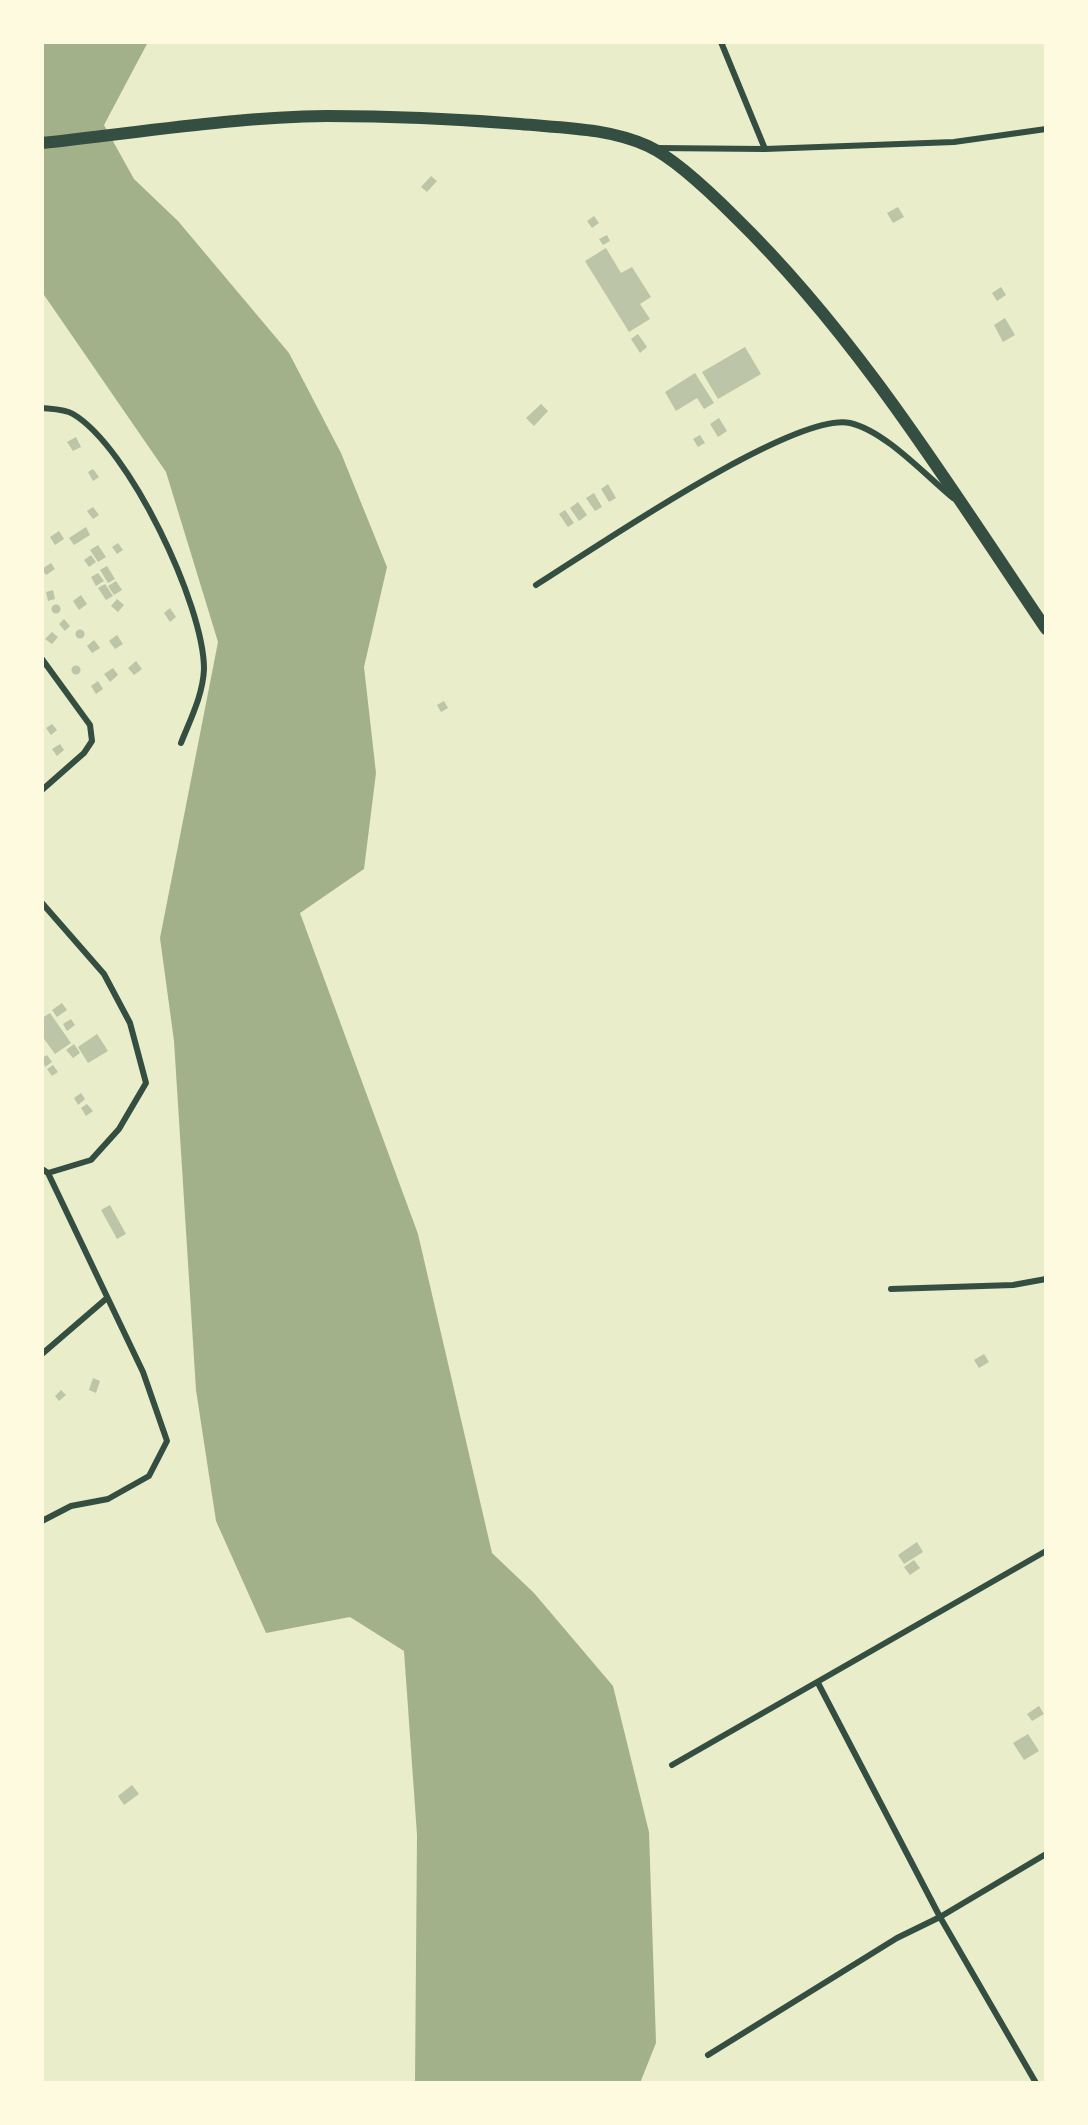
<!DOCTYPE html>
<style>
body{margin:0}
#map{position:relative;width:1088px;height:2125px;overflow:hidden;background:#e9edc9;font-family:"Space Grotesk",sans-serif}
canvas{display:block}
.frame{position:absolute;inset:0;border:44px solid #fefae0;pointer-events:none}
</style>
<div id="map">
<canvas width="1088" height="2125"></canvas>
<div class="frame"></div>
</div>
<script>
const ctx = document.querySelector('canvas').getContext('2d');
ctx.lineJoin = 'round';
function fillPath(path, color) { ctx.fillStyle = color; ctx.fill(path, 'evenodd'); }
function stroke(path, color, width, dash) { ctx.strokeStyle = color; ctx.lineWidth = width; ctx.lineCap = dash ? 'butt' : 'round'; ctx.setLineDash(dash || []); ctx.stroke(path); }
fillPath(new Path2D(`
 M42,42H148L104,125L134,179L178,221L289,353L341,453L387,567L364,667L376,773L364,869L300,913L418,1234L492,1553L534,1593L613,1686L649,1832L656,2043L640,2083H415L417,1835L404,1651L350,1617L266,1633L216,1521L196,1390L174,1041L160,938L218,642L166,472L42,292Z`), '#a3b18a');
fillPath(new Path2D(`
 M431,176L437,181L427,192L421,187Z
 M898,207L904,217L893,223L887,213Z
 M594,216L599,223L592,228L587,221Z
 M607,235L610,241L603,245L599,239Z
 M606,248L621,273L632,267L651,297L640,304L650,319L629,332L585,261Z
 M1001,287L1006,295L997,301L992,293Z
 M1005,318L1015,335L1003,342L994,325Z
 M638,334L647,347L640,353L631,339Z
 M745,347L761,374L718,399L702,372Z
 M695,373L714,403L704,409L697,398L676,411L665,392Z
 M541,404L548,411L534,426L526,418Z
 M719,418L727,431L718,437L710,424Z
 M700,435L705,443L698,447L693,439Z
 M76,437L81,447L73,451L67,442Z
 M93,469L99,477L93,481L88,472Z
 M608,484L616,498L609,502L601,489Z
 M594,493L602,507L595,511L586,498Z
 M578,502L587,515L579,521L570,508Z
 M93,507L99,515L93,519L87,511Z
 M565,510L574,523L568,527L559,514Z
 M86,527L90,535L74,545L69,538Z
 M59,531L64,539L55,545L50,537Z
 M118,543L123,550L117,554L112,547Z
 M98,545L106,557L98,562L90,550Z
 M91,555L96,562L89,567L84,560Z
 M51,563L55,569L46,575L42,569Z
 M107,566L115,579L108,583L100,570Z
 M98,573L104,581L96,586L91,577Z
 M116,581L122,590L114,595L108,586Z
 M105,584L113,596L106,600L98,588Z
 M53,590L55,599L48,601L46,592Z
 M81,595L87,604L79,610L73,601Z
 M117,599L124,605L118,612L111,606Z
 M51.5 609a4.5 4.5 0 1 1 9 0a4.5 4.5 0 1 1-9 0Z
 M170,608L176,617L170,622L164,613Z
 M64,619L70,626L65,631L59,624Z
 M75.5 634a4.5 4.5 0 1 1 9 0a4.5 4.5 0 1 1-9 0Z
 M52,632L58,637L52,644L45,639Z
 M117,635L123,644L115,649L109,641Z
 M94,640L100,648L92,653L87,646Z
 M136,661L142,669L134,675L128,668Z
 M71.5 670a4.5 4.5 0 1 1 9 0a4.5 4.5 0 1 1-9 0Z
 M113,668L118,675L110,682L104,674Z
 M98,681L103,689L96,694L91,686Z
 M444,701L448,708L441,712L437,705Z
 M52,724L57,730L51,735L46,728Z
 M60,744L64,750L57,756L52,749Z
 M62,1003L67,1010L57,1017L52,1010Z
 M50,1013L71,1043L55,1054L42,1036V1018Z
 M71,1019L75,1025L67,1031L63,1024Z
 M97,1034L108,1051L88,1063L78,1047Z
 M74,1044L80,1053L73,1058L66,1050Z
 M47,1055L52,1062L45,1067L42,1058Z
 M53,1065L58,1072L52,1076L47,1069Z
 M81,1093L85,1099L78,1105L74,1098Z
 M87,1104L93,1111L86,1116L81,1108Z
 M110,1205L126,1234L117,1239L101,1210Z
 M984,1354L989,1362L979,1368L974,1360Z
 M93,1378L100,1381L96,1393L89,1390Z
 M61,1390L66,1395L59,1401L55,1396Z
 M917,1542L923,1552L904,1564L898,1555Z
 M914,1560L920,1568L910,1575L904,1567Z
 M1039,1706L1044,1714L1032,1721L1027,1714Z
 M1028,1734L1039,1751L1024,1760L1013,1743Z
 M132,1785L139,1794L124,1805L118,1796Z`), '#bcc5a7');
stroke(new Path2D(`
 M721,42L765,149
 M656,148L765,149L954,142L1046,129
 M42,408C52,409 65,409 73,414C129,447 204,605 204,669C203,695 190,720 181,743
 M536,585C592,550 794,411 850,423C885,431 925,475 953,498
 M42,659L90,725L92,741L84,753L42,790
 M42,903L104,974L130,1023L146,1083L119,1129L91,1160L48,1173L42,1169
 M891,1289L1013,1285L1046,1279
 M42,1354L107,1298
 M42,1521L71,1506L108,1499L149,1476L167,1441L143,1372L48,1173
 M818,1683L940,1917L1036,2083
 M672,1765L1046,1551
 M708,2055L897,1938L940,1917L1046,1854`), '#344e41', 6);
stroke(new Path2D(`
 M42,143C136,133 232,117 327,116C391,116 457,119 520,124C564,128 608,128 648,146C676,159 713,195 735,217C858,337 950,487 1046,629`), '#344e41', 12);
</script>
